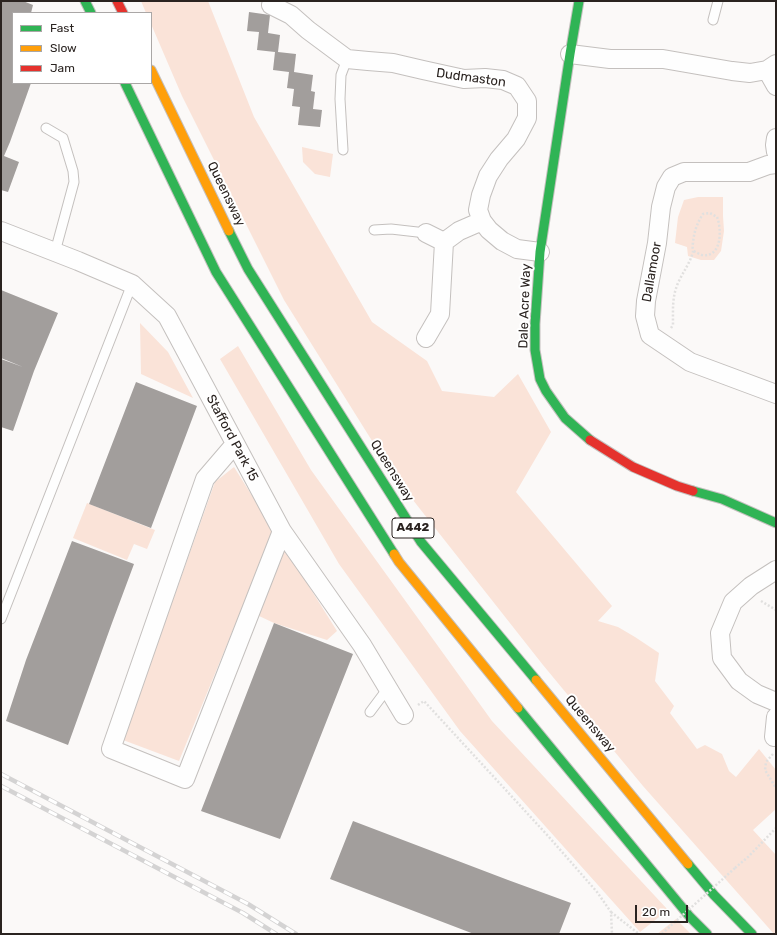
<!DOCTYPE html>
<style>
body{margin:0}
#map{position:relative;width:777px;height:935px;overflow:hidden;background:#fbf9f8;font-family:Rubik,sans-serif}
canvas{display:block}
.frame{position:absolute;inset:0;border:2px solid #2a2320;pointer-events:none}
.legend{position:absolute;left:12px;top:12px;width:140px;height:72px;box-sizing:border-box;background:#fff;border:1px solid #aaa7a6;margin:0;padding:5px 7px;list-style:none;font-size:12px;color:#2a2320}
.legend li{display:flex;align-items:center;gap:8px;height:20px}
.legend b{width:20px;border:1px solid #aaa7a6}
.scale{position:absolute;left:635px;top:905px;width:53px;height:18px;box-sizing:border-box;border:2px solid #2a2320;border-top:0;padding-left:5px;font-size:12px;line-height:14px;white-space:nowrap;color:#2a2320;-webkit-text-stroke:3px #fff;paint-order:stroke}
</style>
<div id="map">
<canvas width="777" height="935"></canvas>
<div class="frame"></div>
<ul class="legend">
<li><b style="height:5px;background:#30b455"></b>Fast</li>
<li><b style="height:5px;background:#ff9f0a"></b>Slow</li>
<li><b style="height:5px;background:#e5322d"></b>Jam</li>
</ul>
<div class="scale">20 m</div>
</div>
<script>
const ctx = document.querySelector('canvas').getContext('2d');
ctx.lineJoin = 'round';
function fillPath(path, color) { ctx.fillStyle = color; ctx.fill(path, 'evenodd'); }
function stroke(path, color, width, dash) { ctx.strokeStyle = color; ctx.lineWidth = width; ctx.lineCap = dash ? 'butt' : 'round'; ctx.setLineDash(dash || []); ctx.stroke(path); }
function drawText(font, color, halo, rows, align = 'center') {
  ctx.font = font + ' Rubik,sans-serif'; ctx.lineWidth = 4; ctx.setLineDash([]); ctx.textBaseline = 'middle'; ctx.strokeStyle = halo; ctx.fillStyle = color; for (const [text, x, y, turn = 0] of rows) {
    ctx.save(); ctx.translate(x, y); ctx.rotate((+turn || 0) * Math.PI / 180); ctx.textAlign = isNaN(turn) ? turn : align; if (halo) ctx.strokeText(text, 0, 0); ctx.fillText(text, 0, 0); ctx.restore();
  }
}
fillPath(new Path2D(`
 M141,1H208L254,117L372,322L427,361L442,391L494,397L518,374L551,432L516,492L612,606L598,621L618,627L635,637L659,653L655,681L674,706L670,713L697,749L705,745L722,754L729,771L736,777L759,749L776,770V809L753,830L776,855V934H774L643,786L543,665L394,476L284,300L182,96L151,24V13H146Z
 M302,147L333,154L330,177L315,174L303,162Z
 M698,197H723V216L724,231L721,251L714,260H701L688,256L687,247L675,243L678,217L684,200Z
 M140,323L168,352L193,398L141,374Z
 M238,346L311,470L492,721L668,910L640,932L460,731L339,564L220,359Z
 M234,467L337,631L327,640L274,623L242,608L179,761L123,740L215,482Z
 M87,503L155,530L147,549L134,544L127,560L73,538Z
 M676,919L691,934H657Z`), '#fae3d8');
fillPath(new Path2D(`
 M1,1H23L33,5L31,13H13V83H31L10,142L4,156L19,162L8,192L1,190Z
 M249,12L270,15L268,33L280,35L278,52L296,54L294,72L313,75L311,91L315,92L313,109L322,110L320,127L298,125L300,107L292,106L294,89L287,88L289,72L273,70L275,52L257,50L259,32L247,31Z
 M1,290L58,313L34,371L13,431L1,427V359L23,367L1,358Z
 M136,382L197,406L151,528L89,504Z
 M72,541L134,564L112,623L68,745L6,721L26,660Z
 M274,623L353,654L280,839L201,811Z
 M353,821L508,880L571,903L559,934H474L330,879Z`), '#a29e9c');
const lane = new Path2D(`
 M713,20L718,1
 M46,128L63,138L73,171L74,182L55,252
 M343,150L340,99L341,75L347,59
 M374,230L391,229L426,233
 M1,619L132,284
 M370,712L388,688`);
const street = new Path2D(`
 M271,5L291,15L308,30L347,59L368,61L393,63L423,70L464,79L485,78L503,80L517,86L527,101V118L516,139L499,159L488,176L481,195L478,210L482,221L489,230L502,241L517,249L540,252
 M570,54L610,59H663L732,71L750,73L767,70L776,64
 M767,70L776,86
 M776,138L775,145L776,152
 M776,164L768,165L749,172H684L672,177L666,187L661,207L657,243L646,301L645,316L650,335L690,362L776,394
 M1,231L78,261L132,284L167,316L282,531L362,645L404,715
 M426,233L444,242
 M426,338L440,314L444,242L459,231L482,221
 M235,444L205,479L111,749L185,779L282,531
 M776,570L751,586L733,602L720,633L722,658L739,681L757,694L776,702
 M774,737L776,717`);
const fast = new Path2D(`
 M85,1L91,13
 M579,1L570,54L540,252L535,324V350L540,379L546,391L565,418L590,440
 M125,83L216,272L394,554
 M229,231L248,269L421,542L536,680
 M693,491L722,499L776,523
 M518,708L690,917L707,934
 M688,864L714,895L752,934`);
const slow = new Path2D(`
 M151,70L229,231
 M394,554L399,562L518,708
 M536,680L688,864`);
const jam = new Path2D(`
 M117,1L123,13
 M590,440L633,467L677,486L693,491`);
stroke(lane, '#c4c0be', 11);
stroke(street, '#c4c0be', 20);
stroke(fast, '#c4c0be', 11);
stroke(slow, '#c4c0be', 11);
stroke(jam, '#c4c0be', 11);
stroke(new Path2D(`
 M671,328L673,325C673,309 672,297 678,283C683,272 690,263 693,252C693,249 692,246 693,243C694,232 697,223 703,214L710,213L717,217C722,229 722,258 702,255C699,254 696,252 693,251
 M761,601L776,610
 M418,705L424,701L549,837L597,892L611,912L612,934
 M773,754L766,762L765,770L776,788
 M735,868L748,857L776,828
 M611,912L639,934
 M662,934L665,931`), '#e1e0df', 2.5, [2, 2]);
stroke(lane, '#fefefe', 9);
stroke(street, '#fefefe', 18);
stroke(fast, '#30b455', 9);
stroke(slow, '#ff9f0a', 9);
stroke(jam, '#e5322d', 9);
const rail = new Path2D(`
 M1,774L248,904L296,934
 M1,786L243,913L276,934`);
stroke(rail, '#d4d3d3', 4.5);
stroke(rail, '#fff', 3, [9]);
stroke(new Path2D(`
 M665,931L735,868`), '#e1e0df', 2.5, [2, 2]);
for (const [x, y, w] of [
 [413,528,42]
]) { const box = new Path2D(); box.roundRect(x - w / 2, y - 10, w, 20, 3); ctx.fillStyle = '#fff'; ctx.fill(box); stroke(box, '#2a2320', 1); }
drawText('bold 12px', '#2a2320', null, [
 ["A442",413,528]
]);
drawText('13px', '#2a2320', '#fff', [
 ["Dudmaston",471,78,8],
 ["Queensway",226,194,64],
 ["Dallamoor",652,272,-80],
 ["Dale Acre Way",525,306,-88],
 ["Stafford Park 15",232,438,62],
 ["Queensway",392,471,58],
 ["Queensway",590,724,50]
]);
</script>
